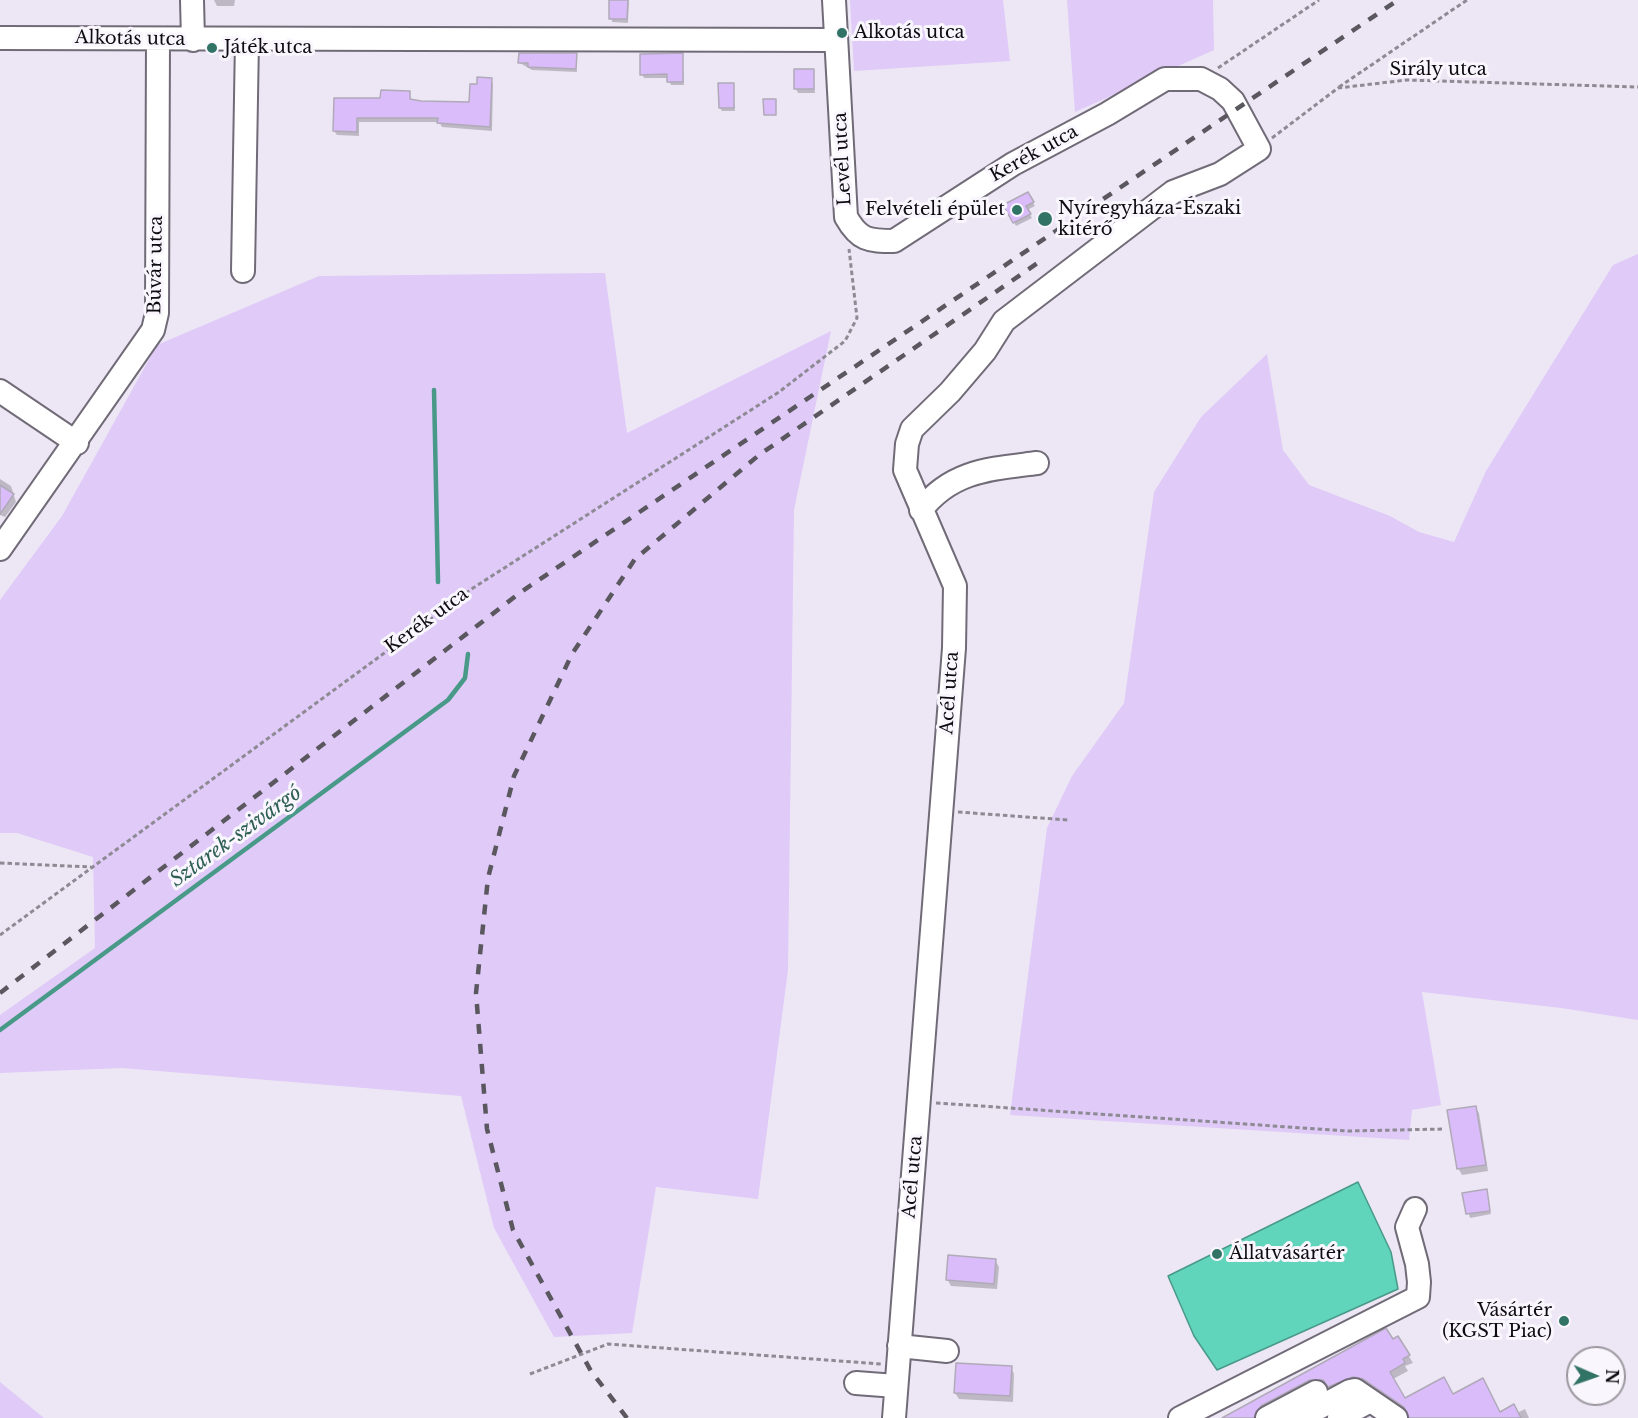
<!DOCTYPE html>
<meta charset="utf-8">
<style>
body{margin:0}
#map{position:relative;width:1638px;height:1418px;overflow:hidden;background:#ede7f5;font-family:"Libre Baskerville",serif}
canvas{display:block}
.north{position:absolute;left:1566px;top:1346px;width:60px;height:60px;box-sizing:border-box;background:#f9f6fe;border:2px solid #9b989f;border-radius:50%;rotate:92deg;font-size:16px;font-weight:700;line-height:24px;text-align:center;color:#0e0c10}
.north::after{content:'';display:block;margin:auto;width:21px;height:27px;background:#317365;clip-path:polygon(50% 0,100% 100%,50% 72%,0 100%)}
</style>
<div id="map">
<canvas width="1638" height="1418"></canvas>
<div class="north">N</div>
</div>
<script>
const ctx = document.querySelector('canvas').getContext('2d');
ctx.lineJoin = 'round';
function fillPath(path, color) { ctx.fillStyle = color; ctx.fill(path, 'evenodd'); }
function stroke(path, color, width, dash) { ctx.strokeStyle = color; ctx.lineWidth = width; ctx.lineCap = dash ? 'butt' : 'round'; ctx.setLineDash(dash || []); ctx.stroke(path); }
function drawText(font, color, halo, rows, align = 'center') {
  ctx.font = font + ' "Libre Baskerville",serif'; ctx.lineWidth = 6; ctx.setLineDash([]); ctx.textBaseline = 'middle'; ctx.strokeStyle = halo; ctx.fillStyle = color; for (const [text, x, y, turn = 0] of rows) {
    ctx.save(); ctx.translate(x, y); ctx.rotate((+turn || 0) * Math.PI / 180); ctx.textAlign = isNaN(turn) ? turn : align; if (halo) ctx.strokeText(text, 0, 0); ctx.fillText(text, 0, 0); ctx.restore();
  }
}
fillPath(new Path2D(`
 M850,0H1003L1010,61L854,71Z
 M1067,0H1213L1214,50L1075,112Z
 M1638,254V1020L1561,1008L1422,992L1441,1105L1412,1110L1409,1140L1010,1115L1047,828L1072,776L1124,703L1154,492L1201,417L1267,354L1283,450L1309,485L1390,516L1419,532L1454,542L1486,471L1613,265Z
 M605,273L627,433L831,331L794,510L788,970L758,1199L656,1187L632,1333L554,1337L494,1228L461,1096L122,1068L0,1073V1015L95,948L93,857L17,833H0V600L62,516L157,345L319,276Z
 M0,1382L44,1418H0Z`), '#dfcaf8');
const water = new Path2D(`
 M1358,1182L1391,1252L1398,1289L1217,1370L1194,1336L1168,1276Z`);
fillPath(water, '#61d5bb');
stroke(water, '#489988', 1.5);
fillPath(new Path2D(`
 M214,0H235L234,6H217Z
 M611,0H629L628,23L612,22Z
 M576,54L577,72L532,70L520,63Z
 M682,55L684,85H671L668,78H644L642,74Z
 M813,71L815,93H798L796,89Z
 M491,79L493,84L492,131L442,127L439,122H359V136L337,135L334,131L382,100L409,93L412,101L471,104L478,85Z
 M733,85L735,111H722L720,108Z
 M1028,194L1035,206L1027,210L1032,218L1016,226L1005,206Z
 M0,479L11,486L16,502L5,517L0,515Z
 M1475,1107L1479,1113L1488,1171L1462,1175L1458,1168Z
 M1486,1191L1491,1214L1470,1218L1464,1194Z
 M995,1260L999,1267L997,1289L951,1286L947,1279Z
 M1398,1338L1413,1363L1405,1366L1408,1371L1393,1379L1405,1400L1452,1395L1500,1414L1517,1413L1525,1409L1529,1418H1411L1409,1414L1362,1383L1334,1394L1328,1387H1315L1260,1418H1226Z
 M1011,1367L1014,1374L1013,1402L959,1399L955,1393Z`), '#0003');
stroke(new Path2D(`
 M434,390L438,582
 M0,1030L448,700L465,678L468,654`), '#489988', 4.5);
const building = new Path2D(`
 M609,0H628L627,19H609Z
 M519,53H577L576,69L528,67V63H518Z
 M683,53V82H667V74L640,75V54Z
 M794,69H814V89H794Z
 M477,77L492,78L490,127L437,123L438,118H357V132L333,131L334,98H380L381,90L410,91V99L421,101L469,102L470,84H477Z
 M718,83H734V108H719Z
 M763,99H776V115H764Z
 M1028,192L1034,202L1026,206L1031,214L1013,223L1003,205Z
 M0,485L14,494L0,514Z
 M1476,1106L1486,1165L1457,1169L1447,1110Z
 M1487,1189L1490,1211L1466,1214L1462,1193Z
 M948,1255L996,1259L994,1284L946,1280Z
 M1386,1328L1393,1339L1398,1336L1410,1355L1403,1359L1405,1363L1390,1372L1405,1398L1444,1377L1453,1394L1483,1378L1500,1412L1514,1404L1521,1418H1409L1404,1407L1363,1379L1353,1377L1328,1387L1323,1380H1310L1261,1406L1254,1418H1222Z
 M956,1363L1012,1366L1010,1396L954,1393Z`);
fillPath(building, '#dabcfa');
stroke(building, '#b0aab8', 1.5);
const minor = new Path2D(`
 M192,0L193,40
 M834,0L846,217C859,240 868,241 894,241L1013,164L1107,114L1165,79H1201L1220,89L1233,101L1259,149L1220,174L1173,192L1004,321L985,351L950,392L912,429L907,444L905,470L955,586L954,648L894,1418
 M0,38L836,40
 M243,271L247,40
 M0,391L77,443
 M921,510C952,470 991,469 1037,463
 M0,549L153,330L157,313L158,40
 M899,1346L947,1351
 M856,1383L896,1386
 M1180,1418L1418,1297L1419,1282L1417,1264L1407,1227L1415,1209
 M1267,1418L1316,1392
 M1300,1418L1350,1391L1355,1390L1396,1418
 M1339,1418L1370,1401`);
stroke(minor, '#716b78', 26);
stroke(new Path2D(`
 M1218,68L1319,0
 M1339,87L1467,0
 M1272,138L1338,88L1407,80L1638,87
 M958,812L1068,820
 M0,863L91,867
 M0,935L473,588L779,392L845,341L857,318L849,249
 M936,1103L1348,1131L1444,1129
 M530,1374L608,1344L881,1364`), '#8e8a94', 3, [4.5, 3]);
stroke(minor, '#fff', 22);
stroke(new Path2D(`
 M0,993L521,592L1398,0
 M627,1418L591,1371L513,1230L487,1129L476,993L488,878L514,776L572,654L635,559L759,455L1042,260`), '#5a575f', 4.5, [10, 10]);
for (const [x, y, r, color] of [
 [842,33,6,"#317365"],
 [212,48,6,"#317365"],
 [1017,210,6,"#317365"],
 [1045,219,8,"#317365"],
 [1217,1254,6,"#317365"],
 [1564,1321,6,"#317365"]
]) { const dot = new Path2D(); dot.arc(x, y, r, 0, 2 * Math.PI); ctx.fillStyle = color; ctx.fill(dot); stroke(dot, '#f9f6fe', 2); }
drawText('18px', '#0e0c10', '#f9f6fe', [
 ["Alkotás utca",854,33],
 ["Játék utca",224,48],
 ["Nyíregyháza-Északi",1058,209],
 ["kitérő",1058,230],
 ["Felvételi épület",1005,210,"right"],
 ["Állatvásártér",1229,1254],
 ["Vásártér",1552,1311,"right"],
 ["(KGST Piac)",1552,1332,"right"]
], 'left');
drawText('18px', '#0e0c10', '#f9f6fe', [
 ["Alkotás utca",130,39,1],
 ["Sirály utca",1438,70],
 ["Kerék utca",1034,154,-29],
 ["Levél utca",843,159,-93],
 ["Búvár utca",156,265,-89],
 ["Kerék utca",427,621,-36],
 ["Acél utca",950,693,-86],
 ["Acél utca",913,1177,-85]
]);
drawText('italic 20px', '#2e5f53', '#f9f6fe', [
 ["Sztarek-szivárgó",236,837,-36]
]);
</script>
